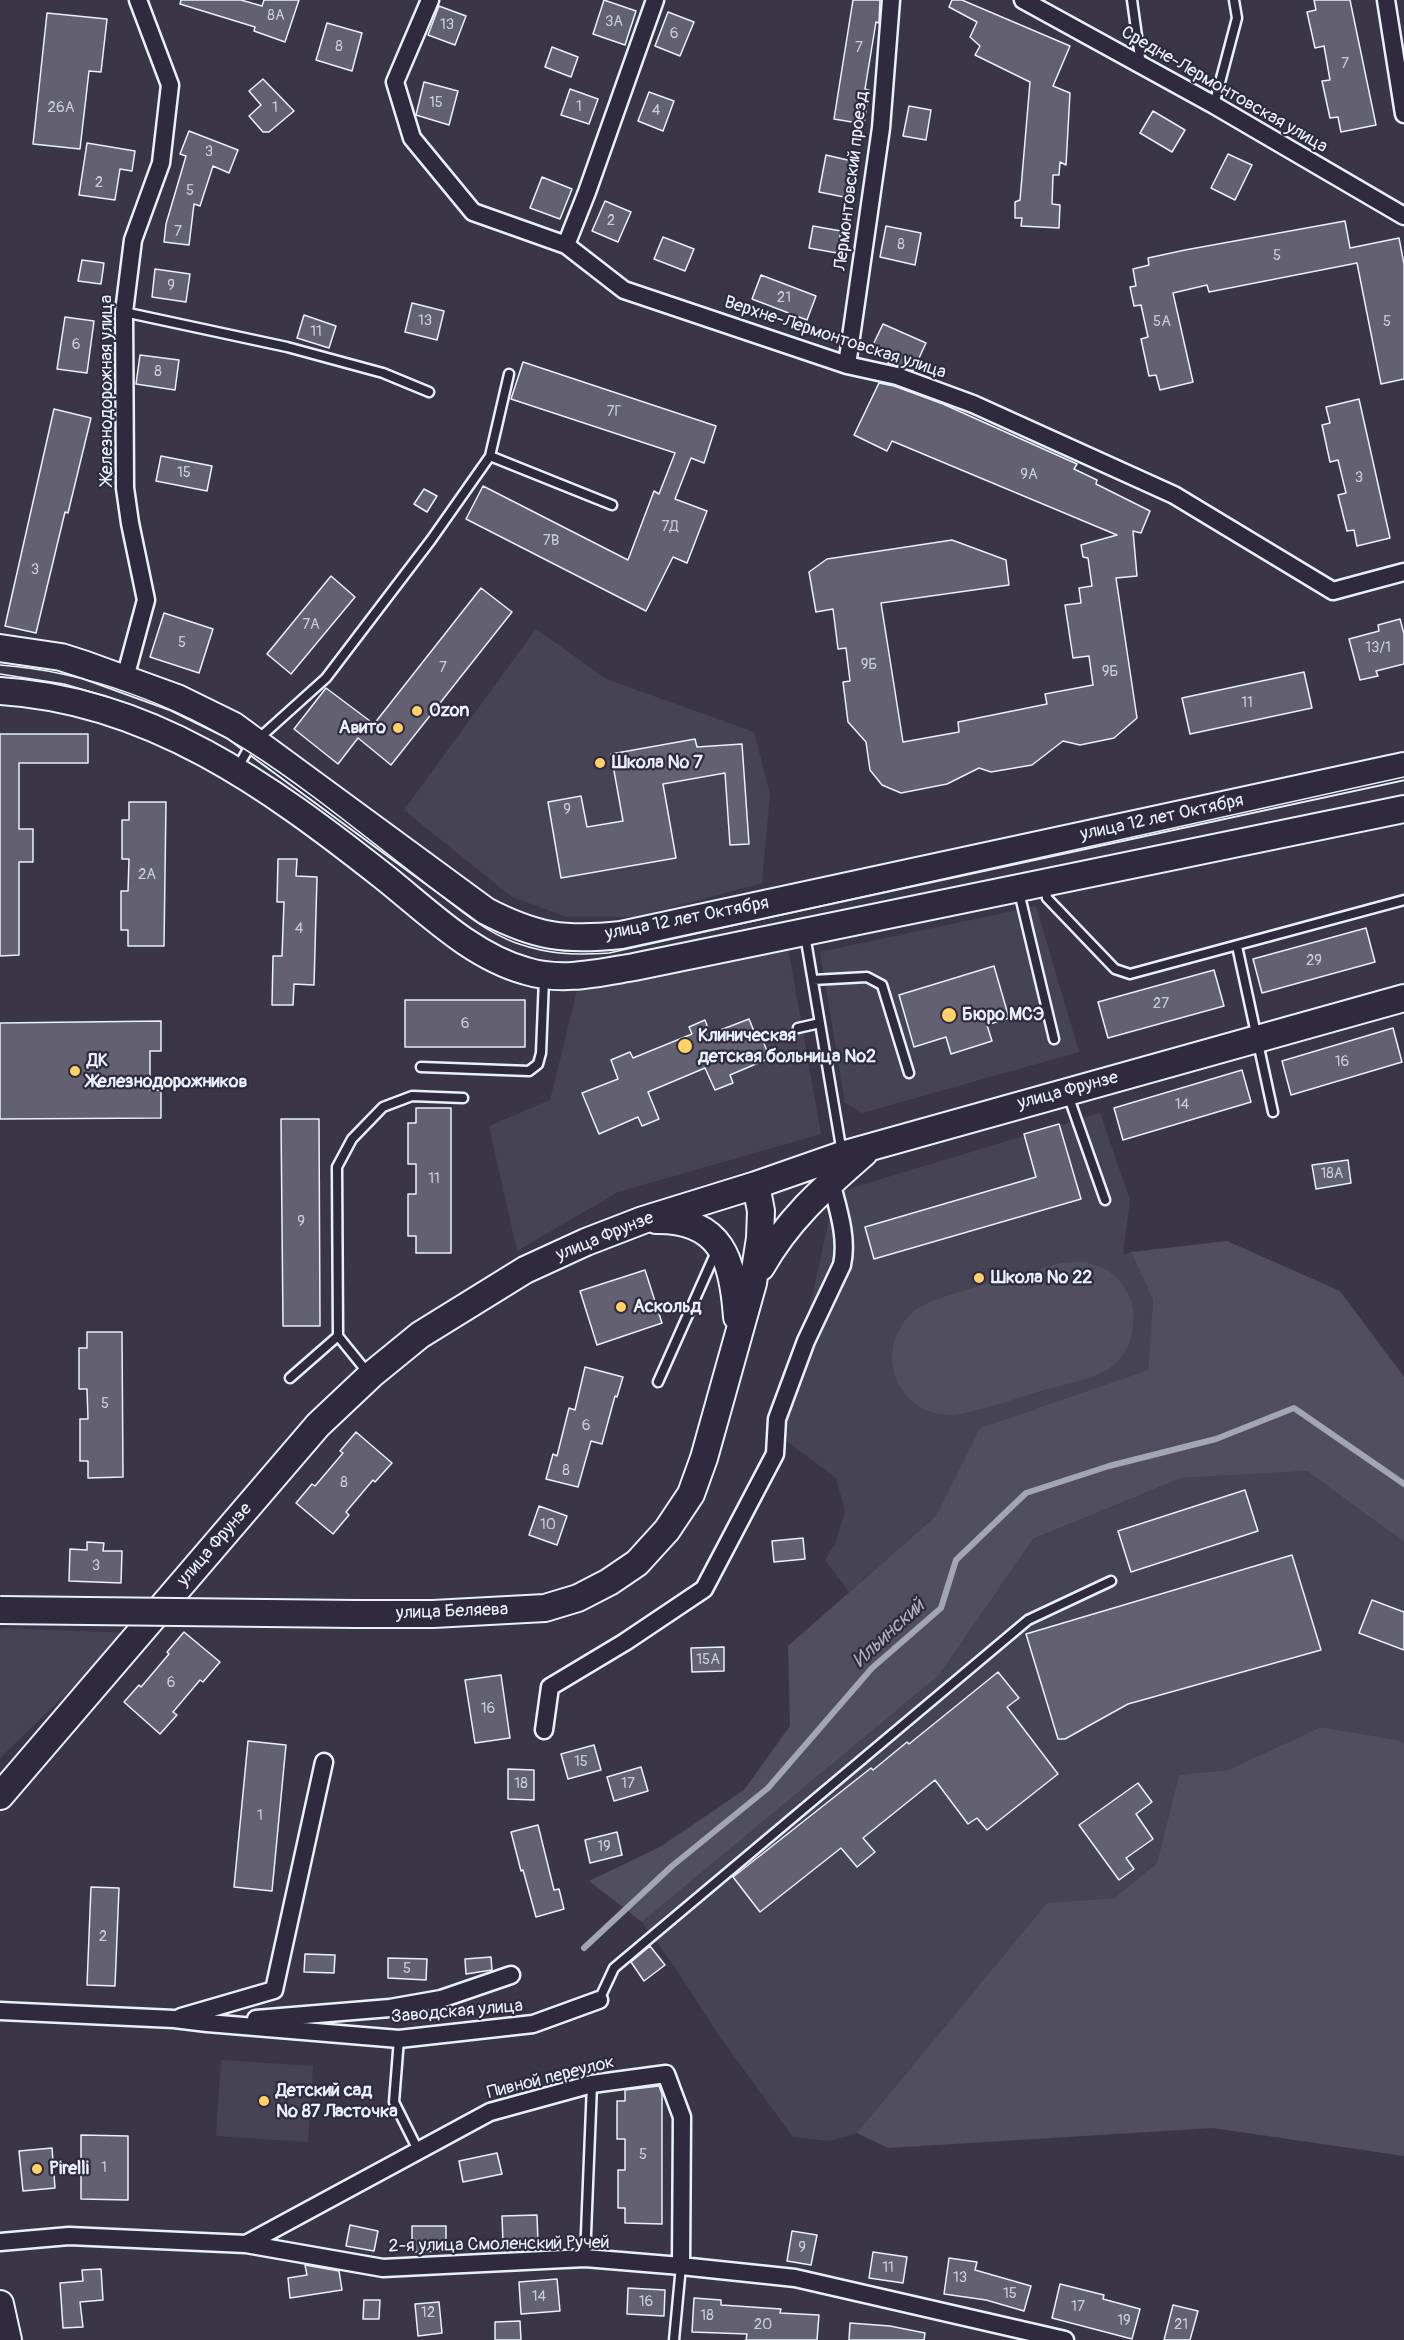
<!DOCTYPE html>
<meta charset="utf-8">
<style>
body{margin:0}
canvas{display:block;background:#3a3648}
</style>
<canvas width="1404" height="2340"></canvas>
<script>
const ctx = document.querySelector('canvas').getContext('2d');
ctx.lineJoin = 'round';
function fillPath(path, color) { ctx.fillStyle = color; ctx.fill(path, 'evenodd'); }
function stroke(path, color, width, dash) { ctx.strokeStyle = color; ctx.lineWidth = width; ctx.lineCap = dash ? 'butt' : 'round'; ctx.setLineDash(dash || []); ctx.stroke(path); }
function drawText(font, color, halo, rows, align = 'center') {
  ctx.font = font + ' Pangolin,sans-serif'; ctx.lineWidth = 4.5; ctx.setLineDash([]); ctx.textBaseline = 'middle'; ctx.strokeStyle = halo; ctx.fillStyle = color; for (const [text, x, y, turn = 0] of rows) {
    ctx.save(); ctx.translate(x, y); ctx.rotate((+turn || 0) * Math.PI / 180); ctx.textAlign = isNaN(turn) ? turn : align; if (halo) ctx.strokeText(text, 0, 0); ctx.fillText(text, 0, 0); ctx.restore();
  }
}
fillPath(new Path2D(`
 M536,629L606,679L754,732L770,794L762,883L636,917H567L512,897L404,810Z
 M1036,906L1079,1052L862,1113L845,1103L820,952Z
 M787,942L821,1134L618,1192L517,1251L489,1126L550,1100L577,991Z
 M1100,1113L1130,1200L1123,1255L1131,1252L1153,1300L1148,1370L980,1428L936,1516L849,1592L825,1560L835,1544L845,1511L836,1478L781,1437L835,1193Z
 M1307,1471L1404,1542V1744L1398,1740L1321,1727L1228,1770L1179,1775L1157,1863L1114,1898L1047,1903L857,2133L830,2141L793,2137L720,2037L676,1969L642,1922L939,1675L1033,1539L1181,1478Z
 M0,1628L129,1633L0,1758Z
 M221,2060L313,2066L308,2142L216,2136Z`), '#464354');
fillPath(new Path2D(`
 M1227,1241L1340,1291L1404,1377V1542L1307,1471L1181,1478L1033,1539L939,1675L642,1922L589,1881L660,1847L744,1790L790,1726L788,1646L936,1516L980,1428L1148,1370L1153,1300L1131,1252Z
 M1085,1262C1091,1264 1100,1266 1106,1270C1119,1277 1132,1295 1133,1310C1135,1331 1130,1352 1112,1366C1094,1380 1065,1384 1044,1390C1018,1398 992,1407 965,1413C904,1427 867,1356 912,1313C928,1297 990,1284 1014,1277C1030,1273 1046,1266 1062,1263C1069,1262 1077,1262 1085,1262Z
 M1321,1727L1398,1740L1404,1744V2156L1213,2128L888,2148L857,2133L1047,1903L1114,1898L1157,1863L1179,1775L1228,1770Z`), '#504e5f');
stroke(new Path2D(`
 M584,1948L672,1866L768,1788L872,1668L941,1608L956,1560L1026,1493L1109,1466L1216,1439L1294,1408L1404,1484`), '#a2a6b1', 6);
const building = new Path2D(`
 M181,0H241L262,6L264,0H299L285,42L254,31L255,27L180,4Z
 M604,0L636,11L625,45L593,34Z
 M853,0H880L879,23L876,22L865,89L869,90L864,124L834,119Z
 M952,0H962L1070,46L1053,86L1070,93L1066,165L1060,162L1059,175H1053L1052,204L1060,205L1059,228L1021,226L1022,218H1015V202L1020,200L1030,82L975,55L980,46L970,37L977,22L949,7Z
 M1314,0H1350L1376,125L1341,132L1338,117L1330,118L1322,81L1330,80L1324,46L1315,48L1307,12L1316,10Z
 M439,6L466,16L455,45L428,35Z
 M668,12L694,22L680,56L655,46Z
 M47,13L107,19L101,72L89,71L80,149L33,144Z
 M327,23L362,33L352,71L316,60Z
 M552,47L578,57L571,77L545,67Z
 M263,79L294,111L269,132H263L249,116L261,105L249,91Z
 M424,82L458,91L449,125L416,115Z
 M570,89L598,99L589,124L561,115Z
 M649,92L674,101L663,131L638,121Z
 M909,106L931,110L926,140L903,136Z
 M1153,111L1185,130L1172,152L1140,133Z
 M189,131L238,150L229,173L213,166L200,206L194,204L189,245L164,242L166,224L186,156L180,154Z
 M87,143L135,151L132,171L120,169L115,200L79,195Z
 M1228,154L1252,165L1235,200L1211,188Z
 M826,155L856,162L849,198L819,192Z
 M542,177L572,189L560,219L530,208Z
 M605,201L631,212L618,242L592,231Z
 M1345,221L1350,248L1399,238L1404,264V379L1381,384L1357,263L1209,292L1207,285L1173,293L1193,382L1160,390L1156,375L1149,376L1141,339L1148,337L1141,305L1134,306L1130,287L1136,286L1133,269L1149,265L1148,258L1185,250Z
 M813,226L841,231L837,253L809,248Z
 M886,226L921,233L915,265L880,257Z
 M663,237L694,249L685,271L654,259Z
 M82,260L104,263L101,284L78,281Z
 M155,269L190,274L186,302L152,297Z
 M761,275L816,296L807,320L752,299Z
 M412,303L444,311L437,340L405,332Z
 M304,315L336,326L329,348L297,338Z
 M65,317L94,321L87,373L57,369Z
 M883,324L926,343L913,371L888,363L891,358L871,349Z
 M140,355L179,360L175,390L136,384Z
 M523,362L716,426L704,463L691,458L675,499L707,511L687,563L673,557L646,611L466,519L483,486L628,560L654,491L659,494L675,453L511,399Z
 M879,383L894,386L943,404L1077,464L1074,469L1097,480L1096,484L1150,511L1141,533L1133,531L1137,576L1116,578L1137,718L1114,738L1080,745L1063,741L1032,765L991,772L979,768L947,784L901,793L882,785L870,770L866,742L848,722L843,682L850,681L846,648L838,649L833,609L816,612L809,572L827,559L952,540L1006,560L1009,585L881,603L903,742L959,732L958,722L1047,704L1045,694L1093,685L1089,656L1073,658L1065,605L1081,603L1079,588L1092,586L1088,558L1083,557L1081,545L1117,535L892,441L887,451L854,435Z
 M1359,399L1390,538L1357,546L1354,530L1347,531L1338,495L1346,493L1338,460L1330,462L1322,425L1330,423L1326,407Z
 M54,409L91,418L68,513L65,512L36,633L5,626Z
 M161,456L212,466L207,491L156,481Z
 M424,489L437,496L427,512L414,504Z
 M331,576L355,597L291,674L267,654Z
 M481,588L512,612L391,765L358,738L338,764L294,729L326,688L374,724Z
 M164,613L213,629L199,673L150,657Z
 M1400,619L1404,634V664L1376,671L1378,676L1360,680L1349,639L1379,631L1378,625Z
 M1304,672L1312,708L1190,734L1182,698Z
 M0,734H88V763H19V829H33V862H19V955L0,956Z
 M695,739L697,747L742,744L749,844L730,845L725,773L663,784L676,858L561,878L548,802L581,796L587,827L623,821L611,754Z
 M129,802H166L164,946H128V930H121V891H128L129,859H122V820H129Z
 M278,859H297L296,876L317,877L314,985L294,984L293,1005H272L273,956H282L284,902H277Z
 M1366,928L1375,962L1262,993L1253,959Z
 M994,966L1009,1018L987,1025L992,1041L951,1054L946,1037L914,1047L899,995Z
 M1214,970L1224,1006L1108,1038L1098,1002Z
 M405,1000H525V1047H405Z
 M749,1019L756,1036L760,1034L770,1058L730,1075L733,1083L715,1090L705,1068L648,1092L659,1119L642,1126L638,1117L599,1134L582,1093L618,1079L611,1060L630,1052L633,1058L692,1034L689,1027L705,1020L710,1034Z
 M161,1021V1051H150V1090H161V1118L0,1119V1023Z
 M1393,1028L1402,1062L1291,1095L1282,1061Z
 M1242,1070L1251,1102L1123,1140L1114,1108Z
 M416,1108H451V1253H416V1236H408V1194H416V1164H408V1123H416Z
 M281,1119H319L320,1326H283Z
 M1059,1124L1081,1199L874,1259L865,1227L1036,1177L1024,1134Z
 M1348,1160L1351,1183L1316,1189L1312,1165Z
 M645,1270L662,1323L597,1345L580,1291Z
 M87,1332H122L123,1477L88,1478V1461H80V1419H88L87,1389H79V1348H87Z
 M585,1367L623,1377L617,1397L615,1396L602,1444L591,1441L578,1487L546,1479L553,1454L557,1456L569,1408L575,1410Z
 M356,1432L392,1463L375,1482L373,1480L346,1512L349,1515L333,1534L296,1503L312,1484L315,1486L343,1453L340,1451Z
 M1245,1490L1258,1531L1131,1572L1118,1531Z
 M539,1506L567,1516L557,1545L529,1535Z
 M803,1538L805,1559L774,1562L772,1541Z
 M87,1542L104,1543L103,1551H122L121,1583L69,1581L70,1549L87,1550Z
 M1292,1555L1321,1650L1128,1704L1065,1739H1058L1026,1634Z
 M1372,1600L1404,1612V1650L1359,1633Z
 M184,1632L220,1662L203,1682L200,1680L173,1712L177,1715L160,1734L124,1702L139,1685L141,1687L169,1654L167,1652Z
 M724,1647V1671L692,1672L691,1648Z
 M998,1672L1019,1698L1007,1707L1058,1774L987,1830L977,1818L968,1824L935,1780L863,1838L875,1852L857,1867L841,1848L760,1912L733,1877L871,1768L873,1770L907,1742L909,1744Z
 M501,1675L510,1738L475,1743L465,1680Z
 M248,1741L286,1745L272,1891L234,1887Z
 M594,1745L601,1770L568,1779L561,1754Z
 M641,1767L648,1791L614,1801L607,1777Z
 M508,1769L534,1770V1800L508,1799Z
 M1138,1783L1152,1802L1136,1814L1153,1839L1126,1858L1134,1869L1119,1880L1079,1825Z
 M538,1825L554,1890L559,1889L564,1909L536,1917L523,1870L521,1871L511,1832Z
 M617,1832L622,1855L590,1863L585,1840Z
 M91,1887L119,1888L115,1986L87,1985Z
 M650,1946L665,1965L644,1981L631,1962Z
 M305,1954L335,1955L334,1973L304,1972Z
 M491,1957L492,1970L466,1974L465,1959Z
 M388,1958L427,1959L426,1980L388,1978Z
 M659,2086L662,2094V2224L625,2223V2208H618V2170H625V2139H617V2101H625V2090Z
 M81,2135L128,2136V2200L81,2199Z
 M52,2148L55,2188L23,2191L19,2151Z
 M497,2153L502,2174L463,2182L459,2161Z
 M537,2215L538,2243L503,2244L502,2216Z
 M350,2225L378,2231L374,2251L346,2246Z
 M412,2226H446V2251L412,2252Z
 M792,2231L817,2235L811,2265L787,2261Z
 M873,2252L907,2257L903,2283L869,2278Z
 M949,2258L977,2262L975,2270L1031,2286L1024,2311L986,2300L944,2294Z
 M305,2265L339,2271L342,2290L290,2298L288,2278L307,2275Z
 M101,2269L103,2300L80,2302L83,2327L63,2328L60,2283L83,2281L82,2270Z
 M557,2279L560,2311L521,2314L519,2282Z
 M1060,2284L1104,2295L1103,2299L1140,2309L1132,2339L1052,2318Z
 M628,2288L665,2290L664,2316L627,2314Z
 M694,2298L721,2300V2305L781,2309L780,2313L819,2315L817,2340H746L747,2334L692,2332Z
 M364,2300H380L379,2319H363Z
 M439,2302L442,2333L418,2336L415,2304Z
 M1173,2305L1198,2311L1190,2340H1164Z
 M520,2321L521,2340H495V2322Z
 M850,2323L890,2326L925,2333L924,2340H849Z`);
fillPath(building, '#636171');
stroke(building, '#e8f1f8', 1.5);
const lane = new Path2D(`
 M1132,0L1141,65
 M1214,105L1237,18L1234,0
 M124,312L287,347L383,373L429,392
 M490,456L612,505
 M237,769L247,751L256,741L326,678L431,540L490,456L509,374
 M1045,886L1047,898L1115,969L1130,974L1404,900
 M1019,892L1054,1039
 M805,935L842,1153
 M1237,946L1273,1112
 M813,980L867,977L882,985L909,1073
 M798,1028L820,1023
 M421,1067L529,1071L538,1064L541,1053L544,979
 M1068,1095L1105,1200
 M368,1373L338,1336L337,1167L352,1139L383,1107L412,1096L463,1098
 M290,1378L338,1336
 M658,1382L716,1252
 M599,2000L614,1968L1028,1620L1111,1581
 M399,2039L394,2102L419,2152
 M585,2258L592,2084
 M674,2340L681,2266`);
const street = new Path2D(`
 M430,0L395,82L412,138L473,212L566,245L624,290L847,365L897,376L973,404L1174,495L1333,591L1404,572
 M1023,0L1214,105L1404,216
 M1386,0L1404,114
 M566,245L587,192L655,0
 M847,365L881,128L891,0
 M125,678L146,600L130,523L125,488L124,312L133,240L161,163L170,85L138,0
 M544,1730L550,1687L625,1642L704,1589L775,1454L777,1419L806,1341L842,1265C848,1238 838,1209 831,1182
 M0,2011L174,2019L207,2023L399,2039L533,2024L599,2000
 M181,2017L274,1990L324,1762
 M256,2019L390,2008L441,1999L511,1975
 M0,2242L69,2236L246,2244L383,2268L585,2258L681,2266L795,2278L1065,2340
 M246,2244L490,2112L592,2084L666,2074L682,2117L681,2266`);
const primary = new Path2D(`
 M0,648L61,657L86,665L177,698L234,726L486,911C536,937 565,941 621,935L1404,766
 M0,691C150,700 269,786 383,876C426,910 471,956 526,971C561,982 598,973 634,967L1404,809
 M656,1220C722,1219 733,1260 737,1317
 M761,1267C789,1218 823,1189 864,1153
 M355,1614H433L545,1608L578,1598L609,1582L637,1563L667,1530L691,1494L704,1458L753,1283L760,1238L761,1211L756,1185
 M0,1796L318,1425L371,1375L420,1335L525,1270L586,1242L643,1220L756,1185L842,1155L1404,998
 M0,2304L8,2340`);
stroke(lane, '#e8f1f8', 13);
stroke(street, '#e8f1f8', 21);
stroke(primary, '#e8f1f8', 30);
stroke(lane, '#2f2a3d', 8);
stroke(street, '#2f2a3d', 16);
stroke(primary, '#2f2a3d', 26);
stroke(new Path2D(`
 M0,665C85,671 175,705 246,750C309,790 366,838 425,883C453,904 482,931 516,943C551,955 573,955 609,953L1404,777
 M0,674L64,684L108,697`), '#e8f1f8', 1.5);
const primaryBridge = new Path2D(`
 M0,1610L355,1614`);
stroke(primaryBridge, '#e8f1f8', 30, []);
stroke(primaryBridge, '#2f2a3d', 26);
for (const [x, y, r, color] of [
 [417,711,6,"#ffd166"],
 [398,728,6,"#ffd166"],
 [600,763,6,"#ffd166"],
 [949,1015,8,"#ffd166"],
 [685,1046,8,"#ffd166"],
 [75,1071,6,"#ffd166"],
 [979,1278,6,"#ffd166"],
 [621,1307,6,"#ffd166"],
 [264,2101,6,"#ffd166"],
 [37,2169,6,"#ffd166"]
]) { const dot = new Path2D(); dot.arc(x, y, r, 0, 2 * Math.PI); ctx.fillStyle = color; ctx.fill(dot); stroke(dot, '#2f2a3d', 2); }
drawText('15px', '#c7cdd6', null, [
 ["8А",276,16],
 ["3А",614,22],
 ["13",447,25],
 ["6",674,34],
 ["8",339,47],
 ["7",859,48],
 ["7",1345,64],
 ["15",436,103],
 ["1",579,107],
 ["26А",61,108],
 ["1",275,108],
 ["4",656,111],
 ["3",209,152],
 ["2",99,183],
 ["5",190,191],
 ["2",611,221],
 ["7",178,232],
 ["8",901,245],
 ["5",1277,256],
 ["9",171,286],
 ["21",784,298],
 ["13",425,321],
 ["5А",1162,322],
 ["5",1387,322],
 ["11",316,332],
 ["6",76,345],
 ["8",158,372],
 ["7Г",614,412],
 ["15",184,473],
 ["9А",1029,475],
 ["3",1359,478],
 ["7Д",670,527],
 ["7В",551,541],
 ["3",35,570],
 ["7А",311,625],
 ["5",182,643],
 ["13/1",1378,648],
 ["9Б",869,665],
 ["7",443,668],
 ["9Б",1110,672],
 ["11",1247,703],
 ["9",567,810],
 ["2А",147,875],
 ["4",299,929],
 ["29",1314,961],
 ["27",1161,1004],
 ["6",465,1024],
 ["16",1342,1062],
 ["14",1182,1105],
 ["18А",1332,1174],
 ["11",434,1179],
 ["9",301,1222],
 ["5",105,1404],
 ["6",586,1426],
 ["8",566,1471],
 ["8",344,1483],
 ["10",548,1525],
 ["3",96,1566],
 ["15А",708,1660],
 ["6",171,1683],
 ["16",488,1709],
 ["15",581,1762],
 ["18",521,1784],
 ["17",628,1784],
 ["1",260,1816],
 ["19",604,1847],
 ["2",103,1937],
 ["5",407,1969],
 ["5",643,2155],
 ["1",104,2168],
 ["9",802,2248],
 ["11",888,2268],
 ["13",960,2278],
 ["15",1010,2294],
 ["14",539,2297],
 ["16",646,2302],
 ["17",1078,2307],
 ["12",428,2313],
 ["18",707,2316],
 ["19",1124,2321],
 ["20",763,2325],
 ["21",1181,2325]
]);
drawText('18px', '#e8f1f8', '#2f2a3d', [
 ["Средне-Лермонтовская улица",1224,90,30],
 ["Лермонтовский проезд",852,181,-83],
 ["Верхне-Лермонтовская улица",835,338,18],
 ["Железнодорожная улица",107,390,-90],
 ["улица 12 лет Октября",1162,818,-12],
 ["улица 12 лет Октября",687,919,-11],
 ["улица Фрунзе",1068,1091,-15],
 ["улица Фрунзе",605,1237,-22],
 ["улица Фрунзе",215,1545,-49],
 ["улица Беляева",452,1612,-2],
 ["Заводская улица",457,2012,-5],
 ["Пивной переулок",551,2078,-14],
 ["2-я улица Смоленский Ручей",499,2245,-1]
]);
drawText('bold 18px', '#e8f1f8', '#2f2a3d', [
 ["Ozon",429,711],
 ["Авито",386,728,"right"],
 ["Школа № 7",612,763],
 ["Бюро МСЭ",962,1015],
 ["Клиническая",698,1036],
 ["детская больница №2",698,1057],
 ["ДК",87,1061],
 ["Железнодорожников",87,1082],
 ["Школа № 22",991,1278],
 ["Аскольд",633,1307],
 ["Детский сад",276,2091],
 ["№ 87 Ласточка",276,2112],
 ["Pirelli",49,2169]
], 'left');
drawText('italic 20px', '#aeb2bd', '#2f2a3d', [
 ["Ильинский",889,1634,-43]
]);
</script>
